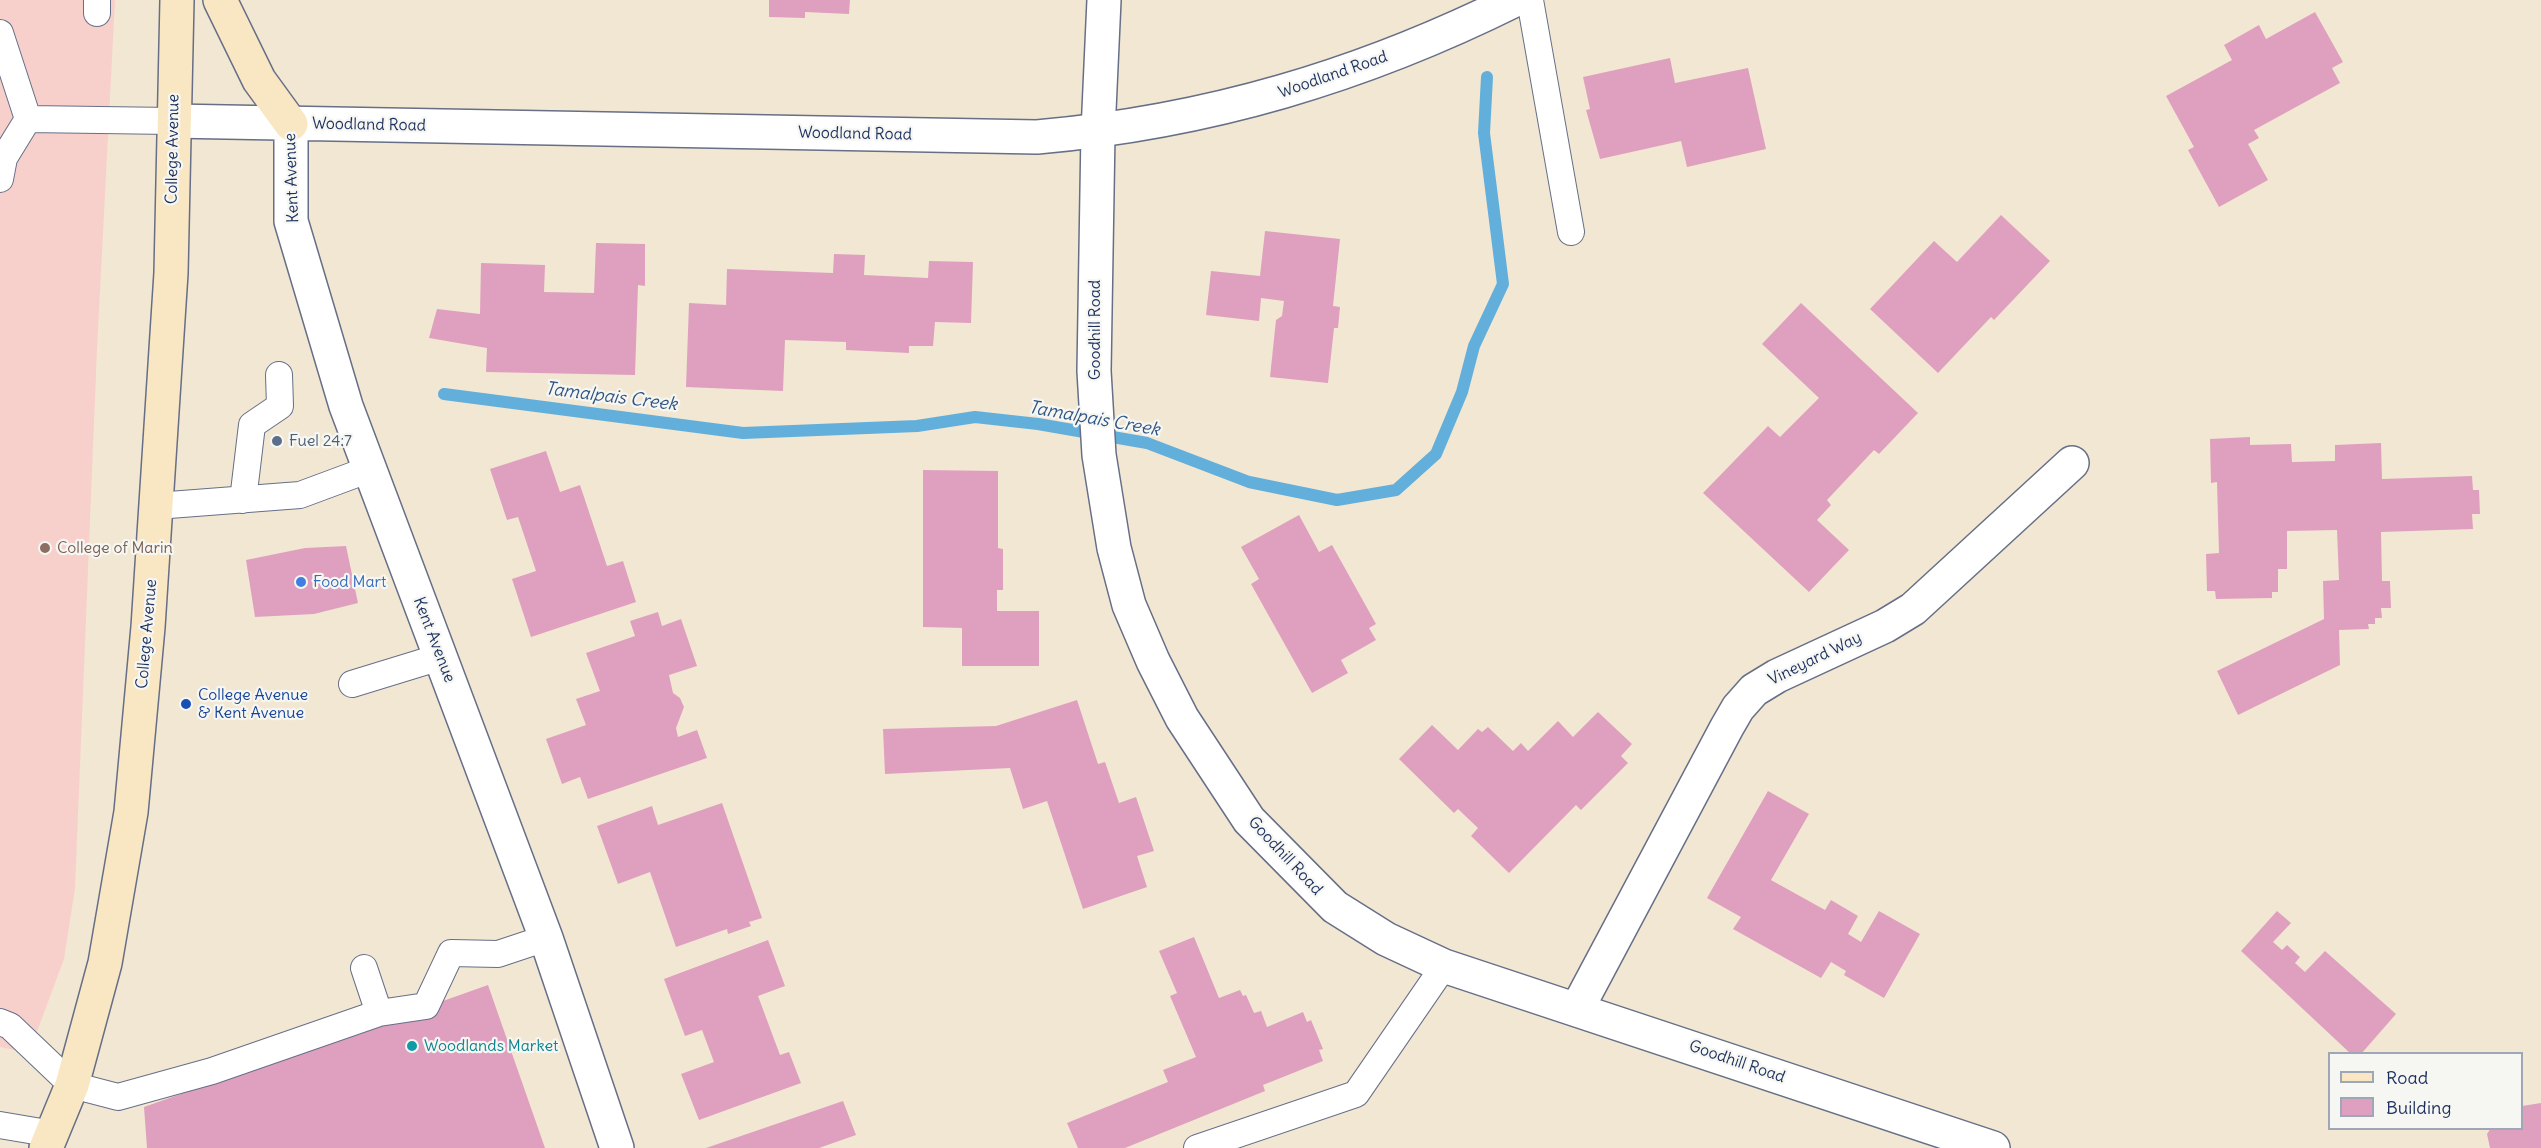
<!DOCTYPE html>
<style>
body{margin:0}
#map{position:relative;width:2541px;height:1148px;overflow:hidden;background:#f2e7d2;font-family:Delius,sans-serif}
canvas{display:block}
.legend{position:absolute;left:2328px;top:1052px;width:195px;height:78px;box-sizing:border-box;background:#f6f6f2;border:2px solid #9ea6b7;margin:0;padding:8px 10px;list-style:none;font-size:18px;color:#1b2f5e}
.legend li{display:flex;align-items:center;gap:12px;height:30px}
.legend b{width:30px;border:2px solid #9ea6b7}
</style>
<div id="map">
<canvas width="2541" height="1148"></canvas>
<ul class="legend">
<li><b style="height:8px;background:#f9e7c3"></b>Road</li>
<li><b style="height:16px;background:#dfa0c0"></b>Building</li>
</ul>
</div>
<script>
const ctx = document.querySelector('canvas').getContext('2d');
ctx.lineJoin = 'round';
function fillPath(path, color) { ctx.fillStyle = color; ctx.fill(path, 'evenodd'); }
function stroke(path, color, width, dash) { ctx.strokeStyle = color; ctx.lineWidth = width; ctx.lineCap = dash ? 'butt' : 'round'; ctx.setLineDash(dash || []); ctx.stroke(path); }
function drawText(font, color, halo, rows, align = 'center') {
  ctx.font = font + ' Delius,sans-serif'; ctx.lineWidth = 4.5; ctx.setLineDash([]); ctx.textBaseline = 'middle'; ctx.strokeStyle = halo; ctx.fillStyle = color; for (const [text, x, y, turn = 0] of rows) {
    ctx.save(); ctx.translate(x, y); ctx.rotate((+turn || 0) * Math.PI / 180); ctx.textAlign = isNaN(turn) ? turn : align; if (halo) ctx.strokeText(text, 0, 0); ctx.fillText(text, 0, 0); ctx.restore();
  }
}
fillPath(new Path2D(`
 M0,0H115L97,349L75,888L64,959L29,1053L0,1047Z`), '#f7d0cc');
stroke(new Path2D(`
 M444,394L743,433L917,426L975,417L1038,424L1147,443L1249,482L1337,500L1396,490L1436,454L1462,392L1474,346L1503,284L1484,133L1487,77`), '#62afdb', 12);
fillPath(new Path2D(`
 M769,0H850L849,14L805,12V18L769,17Z
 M2315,12L2343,62L2332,68L2340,83L2254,130L2259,138L2248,144L2268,180L2219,207L2188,150L2194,147L2166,96L2232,60L2224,45L2259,25L2266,39Z
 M1670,58L1675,83L1748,68L1766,149L1687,167L1681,141L1600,159L1586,110L1590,109L1583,77Z
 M2001,215L2050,261L1994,320L1991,317L1938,373L1870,309L1934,241L1957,262Z
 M1265,231L1340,239L1333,306L1340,307L1338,328H1334L1328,383L1270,377L1276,320L1282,316L1284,301L1261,298L1259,321L1206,315L1211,271L1260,276Z
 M596,243L645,244V286L638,285L635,375L486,372L487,348L429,338L437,309L480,314L481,263L545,265L544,292L594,293Z
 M834,254L865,255L864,275L928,278L929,261L973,262L971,323L935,322L933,346H909V353L846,350V342L785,340L783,391L686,387L689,303L726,305L727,269L833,273Z
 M1801,303L1918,413L1879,454L1874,450L1827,500L1831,505L1817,520L1849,550L1809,592L1703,493L1768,426L1780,437L1819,398L1762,344Z
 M2250,437V445L2291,444L2292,462L2335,461V445L2381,443L2382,479L2472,476L2473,490H2479L2480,514H2472L2473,529L2381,532L2382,581H2390L2391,608H2381L2382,618H2375V624H2368L2369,629L2339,630L2340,665L2238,715L2217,671L2324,619L2323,581L2339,580L2337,530L2287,531V569H2278V592H2272V598L2216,599L2215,591H2207L2206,554L2219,553L2217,482L2211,483L2210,439Z
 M546,451L560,492L580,485L607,566L623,561L636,602L531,637L512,579L536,571L518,517L507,520L490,469Z
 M923,470L998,471V548L1003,549V590H997V611H1039V666H962V628L923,627Z
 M1299,515L1319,552L1332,545L1376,624L1369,628L1376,640L1341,660L1348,673L1312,693L1251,584L1259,579L1241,547Z
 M346,546L358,603L314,614L255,617L246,560L305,548Z
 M658,612L662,626L681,619L697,666L669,675L673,693L680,698L684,707L676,728L678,737L697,730L707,758L588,799L580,777L562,784L546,739L586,725L576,699L600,691L586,653L635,636L630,621Z
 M1077,700L1098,764L1105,762L1119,803L1136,797L1154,851L1137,856L1147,887L1083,909L1047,801L1023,809L1010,768L885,774L883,729L996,726Z
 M1598,712L1632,744L1621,756L1628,763L1581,810L1576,805L1509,873L1471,836L1478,828L1458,809L1454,813L1399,759L1432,725L1458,750L1478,729L1482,732L1488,727L1513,751L1521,743L1528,751L1558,721L1573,737Z
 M1768,791L1809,814L1771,880L1825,910L1831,900L1858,916L1848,934L1861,942L1879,911L1920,934L1884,998L1844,975L1846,971L1831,962L1821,978L1733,929L1741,917L1707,898Z
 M722,803L762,918L749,922L751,926L728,934L727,929L676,947L650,872L618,884L597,826L652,806L658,825Z
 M2277,911L2291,923L2273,942L2282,950L2287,945L2300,957L2295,963L2305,972L2325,951L2396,1014L2361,1054H2351L2241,951Z
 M1194,937L1219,998L1240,990L1243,996L1246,995L1254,1013L1261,1011L1267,1027L1303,1012L1307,1022L1311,1020L1323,1049L1319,1050L1323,1061L1263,1085L1265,1091L1125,1148H1078L1067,1123L1168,1082L1163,1070L1196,1057L1170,996L1177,993L1159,951Z
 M768,940L785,986L758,996L780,1055L789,1052L801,1083L699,1120L681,1074L714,1062L702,1030L685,1036L664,979Z
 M488,985L545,1148H147L144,1107Z
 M843,1101L856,1135L819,1148H706Z
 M2541,1103V1148H2490L2487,1134L2491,1128H2522V1106Z`), '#dfa0c0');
const service = new Path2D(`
 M1530,0L1571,232
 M97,13V0
 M0,33L28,119L4,158L0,179
 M28,119L172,121
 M243,500L252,425L280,406L279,375
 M156,506L300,495L370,469
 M352,684L440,657
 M364,968L379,1013
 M0,1022L10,1026L72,1085L118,1097L212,1071L379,1013L426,1006L451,953L498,954L546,938
 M0,1125L53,1134
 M1197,1148L1356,1094L1444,966`);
const minor = new Path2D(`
 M1104,0L1098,132L1094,371L1099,455L1114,548L1129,605L1153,661L1182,718L1249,820L1335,907L1386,939L1444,966L1993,1148
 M1577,1009L1727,727L1738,708L1754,690L1777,676L1885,626L1913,609L2072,463`);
const tertiary = new Path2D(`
 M172,121L1037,137C1208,122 1362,76 1515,0
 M291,124V221L346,406L546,938L617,1148`);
const secondary = new Path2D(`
 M220,0L259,80L291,124
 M46,1148L72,1085L105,963L131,812L148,627L171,273L177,0`);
stroke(service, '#666f87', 28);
stroke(minor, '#666f87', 36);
stroke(tertiary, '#666f87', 36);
stroke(secondary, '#666f87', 36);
stroke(service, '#fff', 26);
stroke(minor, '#fff', 33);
stroke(tertiary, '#fff', 33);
stroke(secondary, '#f9e7c3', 33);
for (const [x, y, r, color] of [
 [277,441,6,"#5c6f8a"],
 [45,548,6,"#8d6e63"],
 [301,582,6,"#3f7fe0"],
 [186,704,6,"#1a4fb4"],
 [412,1046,6,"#0f9aa8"]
]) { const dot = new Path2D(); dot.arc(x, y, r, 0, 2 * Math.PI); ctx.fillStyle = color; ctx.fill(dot); stroke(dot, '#f6f6f2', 2); }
drawText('16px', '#1b2f5e', '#f6f6f2', [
 ["Woodland Road",1333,75,-19],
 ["Woodland Road",369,125,1],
 ["Woodland Road",855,134,1],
 ["College Avenue",173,149,-89],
 ["Kent Avenue",292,178,-92],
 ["Goodhill Road",1095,330,-90],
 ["College Avenue",147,634,-85],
 ["Kent Avenue",434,640,69],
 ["Vineyard Way",1815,659,-26],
 ["Goodhill Road",1285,856,47],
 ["Goodhill Road",1737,1062,19]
]);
drawText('16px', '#4e5e75', '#f6f6f2', [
 ["Fuel 24:7",289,441]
], 'left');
drawText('16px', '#785e54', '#f6f6f2', [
 ["College of Marin",57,548]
], 'left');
drawText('16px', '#366cbe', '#f6f6f2', [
 ["Food Mart",313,582]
], 'left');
drawText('16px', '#164399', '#f6f6f2', [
 ["College Avenue",198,695],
 ["& Kent Avenue",198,713]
], 'left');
drawText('16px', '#0d838f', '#f6f6f2', [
 ["Woodlands Market",424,1046]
], 'left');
drawText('italic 18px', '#305584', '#f6f6f2', [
 ["Tamalpais Creek",611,397,7],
 ["Tamalpais Creek",1094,419,10]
]);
</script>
